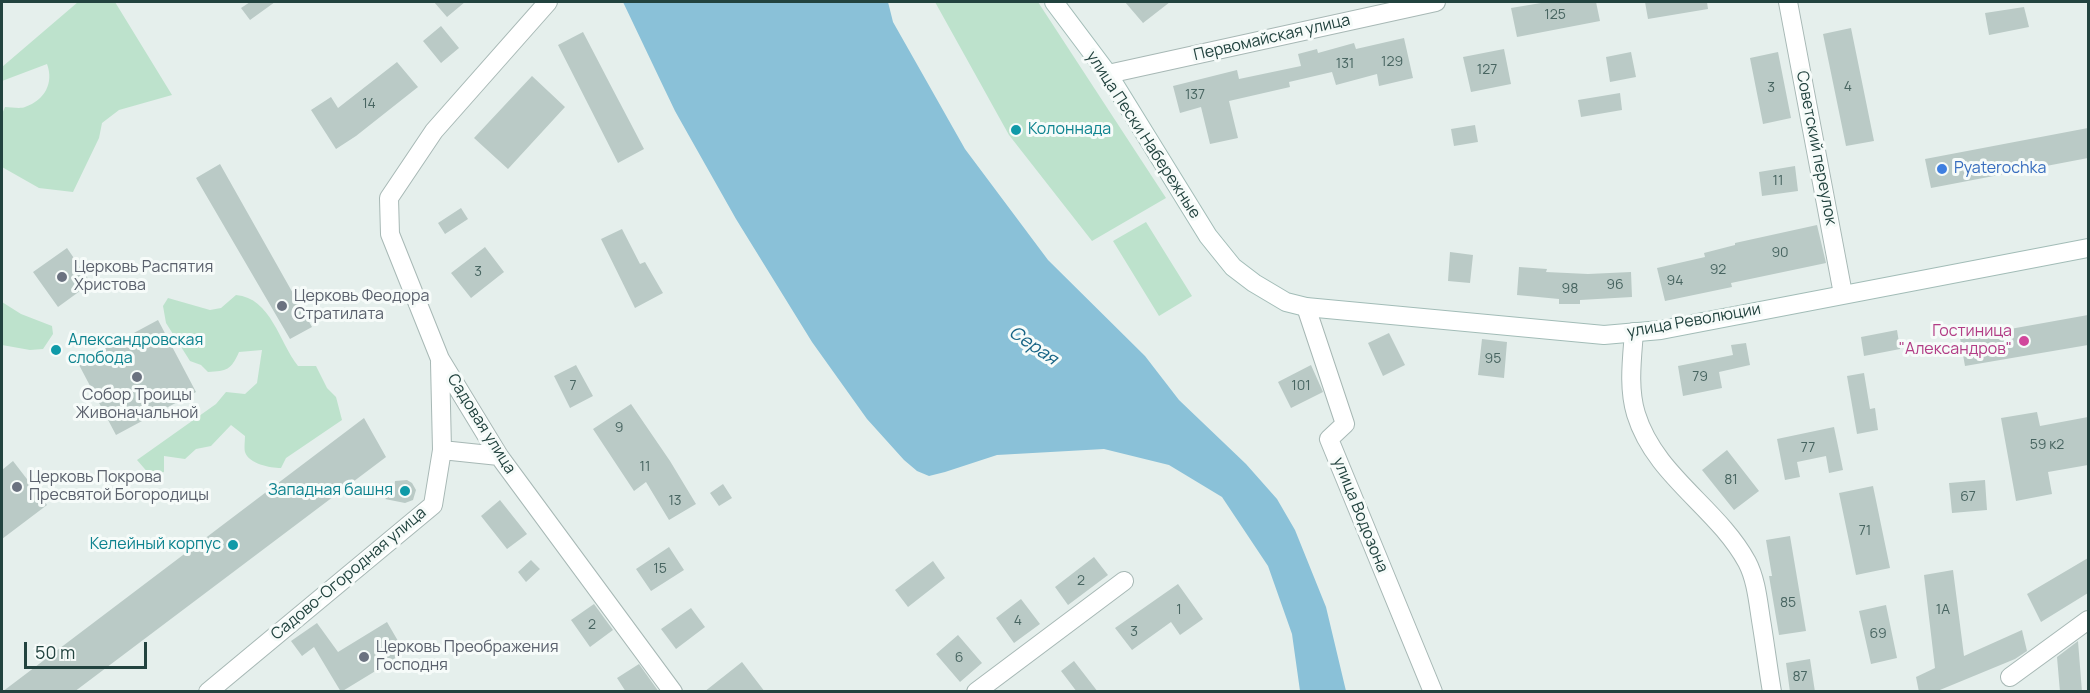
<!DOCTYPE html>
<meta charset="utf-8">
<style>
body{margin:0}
#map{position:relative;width:2090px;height:693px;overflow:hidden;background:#e5efec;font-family:Manrope,sans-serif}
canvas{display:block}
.frame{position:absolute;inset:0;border:3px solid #22433f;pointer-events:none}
.scale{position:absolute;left:24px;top:642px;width:123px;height:27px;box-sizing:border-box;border:3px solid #22433f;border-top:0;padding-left:8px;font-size:18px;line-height:21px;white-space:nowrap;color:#22433f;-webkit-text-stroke:4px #f6fbf9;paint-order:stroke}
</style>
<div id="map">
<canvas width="2090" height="693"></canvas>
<div class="frame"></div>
<div class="scale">50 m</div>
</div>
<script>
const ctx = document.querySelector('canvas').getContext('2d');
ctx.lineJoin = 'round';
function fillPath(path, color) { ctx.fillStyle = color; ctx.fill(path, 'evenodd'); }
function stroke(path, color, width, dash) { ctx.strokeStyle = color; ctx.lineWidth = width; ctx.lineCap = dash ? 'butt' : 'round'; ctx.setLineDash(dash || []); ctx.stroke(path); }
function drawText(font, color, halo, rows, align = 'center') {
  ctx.font = font + ' Manrope,sans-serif'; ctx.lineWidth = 6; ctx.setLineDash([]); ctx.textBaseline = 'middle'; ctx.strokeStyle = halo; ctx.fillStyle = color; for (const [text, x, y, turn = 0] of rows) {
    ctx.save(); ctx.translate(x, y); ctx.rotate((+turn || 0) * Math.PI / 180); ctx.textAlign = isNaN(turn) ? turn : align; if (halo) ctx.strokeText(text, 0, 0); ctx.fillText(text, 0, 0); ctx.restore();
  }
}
fillPath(new Path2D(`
 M78,2H115L172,95L119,110L102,123L99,138L73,192L39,188L2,167V114L5,107C11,107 20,109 25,107C45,100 54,83 47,64L2,81V67Z
 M935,2H1038L1166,198L1092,241L1009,135Z
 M1146,222L1192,296L1159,316L1113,241Z
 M236,295C271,298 279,342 298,366H316L327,388L336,397L342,420L286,458L281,468C270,468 249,464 245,452C244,448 245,440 245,436L231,425L211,446L196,449L185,459L164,456V472L150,475L137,460L216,404L226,392L245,394L257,383L262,350L239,352C231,370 227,371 208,372L201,365L190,361L166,323L163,306L168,298L210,310L221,308Z
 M2,302L21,314L52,326L53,334L43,349L30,350L2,345Z`), '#bde2cc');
fillPath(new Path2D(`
 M623,2H888L893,22L965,149L1048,260L1145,356L1179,400L1246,464L1277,499L1295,530L1326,607L1346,691H1300L1292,634L1268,566L1222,497L1169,465L1104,449L997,455L945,472L929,476L917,471L904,460L867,419L812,342L736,219L675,111Z`), '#8ac1d8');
fillPath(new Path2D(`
 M250,2H275L250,20L241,8Z
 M434,2H465L447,17Z
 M1125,2H1170L1143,23Z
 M1547,2H1596L1600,21L1517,37L1511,8Z
 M1645,2H1707L1708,9L1648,19Z
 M2024,7L2029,27L1989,35L1985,13Z
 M441,26L459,48L441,63L423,41Z
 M1851,28L1874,141L1846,146L1823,34Z
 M583,32L644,149L618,163L558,45Z
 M1404,38L1413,78L1379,86L1377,74L1336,85L1332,72L1289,82L1290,87L1229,101L1238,138L1210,144L1201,107L1180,113L1173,86L1237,70L1239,79L1301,66L1298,54L1317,49L1318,53L1354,43L1356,49Z
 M1504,49L1511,84L1471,92L1463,57Z
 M1631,52L1636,77L1610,82L1606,57Z
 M1778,52L1791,118L1763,124L1750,58Z
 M397,62L418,87L356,136L336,149L311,110L331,97L338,108Z
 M532,76L565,107L508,169L474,138Z
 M1620,93L1622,110L1581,117L1578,100Z
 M1475,125L1478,142L1454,146L1451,129Z
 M2088,128V158L1931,188L1925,159Z
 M220,164L312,327L290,339L196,178Z
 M1795,166L1798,191L1762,196L1759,172Z
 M461,208L468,219L445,234L438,223Z
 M1817,225L1826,263L1731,283L1732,287L1665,301L1657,268L1705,257L1704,253L1735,245V243Z
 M622,229L640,264L645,262L663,293L635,308L601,239Z
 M485,247L504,272L471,298L451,273Z
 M67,248L91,283L58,307L33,272Z
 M1450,252L1473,255L1470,283L1448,281Z
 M1519,267L1547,269L1546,272L1588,274L1631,272L1632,297L1580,300V304H1559V299L1517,295Z
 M2088,315V345L1965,366L1960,338Z
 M158,320L196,392L116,435L78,363Z
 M1897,330L1900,349L1864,356L1861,337Z
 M1389,333L1405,365L1383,376L1368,343Z
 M1482,339L1507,342L1504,378L1478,375Z
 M1746,343L1750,365L1719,372L1722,388L1683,396L1678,366L1733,355L1731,345Z
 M576,365L593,396L570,408L554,376Z
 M1311,365L1323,392L1291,408L1278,382Z
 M1864,373L1870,409L1875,408L1878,430L1857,434L1847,376Z
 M631,404L670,461L696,504L669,520L646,482L634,491L593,429Z
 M2037,412L2040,426L2088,417V465L2048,472L2052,494L2016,501L2001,418Z
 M364,418L386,457L74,692H2Z
 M1834,427L1843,470L1829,473L1826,456L1797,462L1800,477L1785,480L1777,439Z
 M1727,450L1759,491L1734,510L1702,470Z
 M13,461L47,505L2,539V470Z
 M407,480L412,483L416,490L413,500L405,503L385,499L394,492L395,481Z
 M1985,480L1987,510L1952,513L1949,483Z
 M723,484L732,498L719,506L710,493Z
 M1873,486L1890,568L1856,575L1839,493Z
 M500,500L527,534L507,549L481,516Z
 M1790,536L1806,631L1779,635L1769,576H1772L1766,540Z
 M669,547L684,570L651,591L636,569Z
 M1094,557L1108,575L1068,605L1055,587Z
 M2088,558V593L2041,622L2027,594Z
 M531,560L540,569L526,582L518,572Z
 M933,561L945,578L908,607L895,590Z
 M1953,570L1964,656L2022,630L2027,651L2015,659L1935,692H1919L1916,677L1935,668L1924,575Z
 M1178,584L1203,619L1180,635L1171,622L1132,650L1115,628Z
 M1021,599L1040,624L1014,643L996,618Z
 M594,604L613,630L590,647L571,620Z
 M1886,605L1897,658L1871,664L1859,611Z
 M691,608L705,627L676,649L661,629Z
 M387,622L405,653L341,692L314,647L302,656L291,641L317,623L338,652Z
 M958,635L982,663L960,682L936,654Z
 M2078,641L2082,692H2060L2057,657Z
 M1810,659L1815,692H1790L1786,663Z
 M1074,661L1098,692H1077L1061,671Z
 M742,662L765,692H704Z
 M639,664L659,692H626L617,678Z`), '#bacac6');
const street = new Path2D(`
 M548,2L434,131L389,198L390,234L440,359L499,456L673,692
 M1788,2L1843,294
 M1108,74L1436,2
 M1306,307L1345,424L1329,439L1433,692
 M1634,332C1632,359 1628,388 1636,414C1655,476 1717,507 1747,562C1756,579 1758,601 1761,620C1765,644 1768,668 1772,692
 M442,450L499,456
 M2010,677L2088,620
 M208,692L433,505L442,450L440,362
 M976,692L1124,581`);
const secondary = new Path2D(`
 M1054,2L1108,74L1208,236L1233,267L1254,283L1286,302L1306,307L1604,335L1661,330L2088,248`);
stroke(street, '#a7b8b5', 20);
stroke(secondary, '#a2bcb7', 20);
stroke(street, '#fff', 18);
stroke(secondary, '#fff', 18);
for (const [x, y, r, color] of [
 [1016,130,6,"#0f9aa8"],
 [1942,169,6,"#3f7fe0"],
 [62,277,6,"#6b7280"],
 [282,306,6,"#6b7280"],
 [2024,341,6,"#d1479c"],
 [56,350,6,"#0f9aa8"],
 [137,377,6,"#6b7280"],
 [17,487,6,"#6b7280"],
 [405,491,6,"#0f9aa8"],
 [233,545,6,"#0f9aa8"],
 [364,657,6,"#6b7280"]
]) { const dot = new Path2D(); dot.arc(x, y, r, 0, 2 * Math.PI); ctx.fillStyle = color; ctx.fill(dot); stroke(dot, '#f6fbf9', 2); }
drawText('14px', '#486561', null, [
 ["125",1555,15],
 ["129",1392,62],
 ["131",1345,64],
 ["127",1487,70],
 ["4",1848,87],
 ["3",1771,88],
 ["137",1195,95],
 ["14",369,104],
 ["11",1778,181],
 ["90",1780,253],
 ["92",1718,270],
 ["3",478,272],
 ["94",1675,281],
 ["96",1615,285],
 ["98",1570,289],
 ["95",1493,359],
 ["79",1700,377],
 ["7",573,386],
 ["101",1301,386],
 ["9",619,428],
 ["59 к2",2047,445],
 ["77",1808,448],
 ["11",645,467],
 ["81",1731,480],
 ["67",1968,497],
 ["13",675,501],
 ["71",1865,531],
 ["15",660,569],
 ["2",1081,581],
 ["85",1788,603],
 ["1",1179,610],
 ["1А",1943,610],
 ["4",1018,621],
 ["2",592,625],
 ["3",1134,632],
 ["69",1878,634],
 ["6",959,658],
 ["87",1800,677]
]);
drawText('16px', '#22433f', '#f6fbf9', [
 ["Первомайская улица",1272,38,-13],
 ["улица Пески Набережные",1143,135,57],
 ["Советский переулок",1816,148,79],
 ["улица Революции",1694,321,-10],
 ["Садовая улица",481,424,58],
 ["улица Водозона",1360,515,68],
 ["Садово-Огородная улица",349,574,-40]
]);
drawText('16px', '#0d838f', '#f6fbf9', [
 ["Колоннада",1028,130],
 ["Александровская",68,341],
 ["слобода",68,359],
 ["Западная башня",393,491,"right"],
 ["Келейный корпус",221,545,"right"]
], 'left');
drawText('16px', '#366cbe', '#f6fbf9', [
 ["Pyaterochka",1954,169]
], 'left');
drawText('16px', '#5b616d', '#f6fbf9', [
 ["Церковь Распятия",74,268],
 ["Христова",74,286],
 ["Церковь Феодора",294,297],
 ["Стратилата",294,315],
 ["Собор Троицы",137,396,"center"],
 ["Живоначальной",137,414,"center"],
 ["Церковь Покрова",29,478],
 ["Пресвятой Богородицы",29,496],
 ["Церковь Преображения",376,648],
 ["Господня",376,666]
], 'left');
drawText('16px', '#b23c85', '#f6fbf9', [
 ["Гостиница",2012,332],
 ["\"Александров\"",2012,350]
], 'right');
drawText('italic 18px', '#176485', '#f6fbf9', [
 ["Серая",1033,346,34]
]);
</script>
